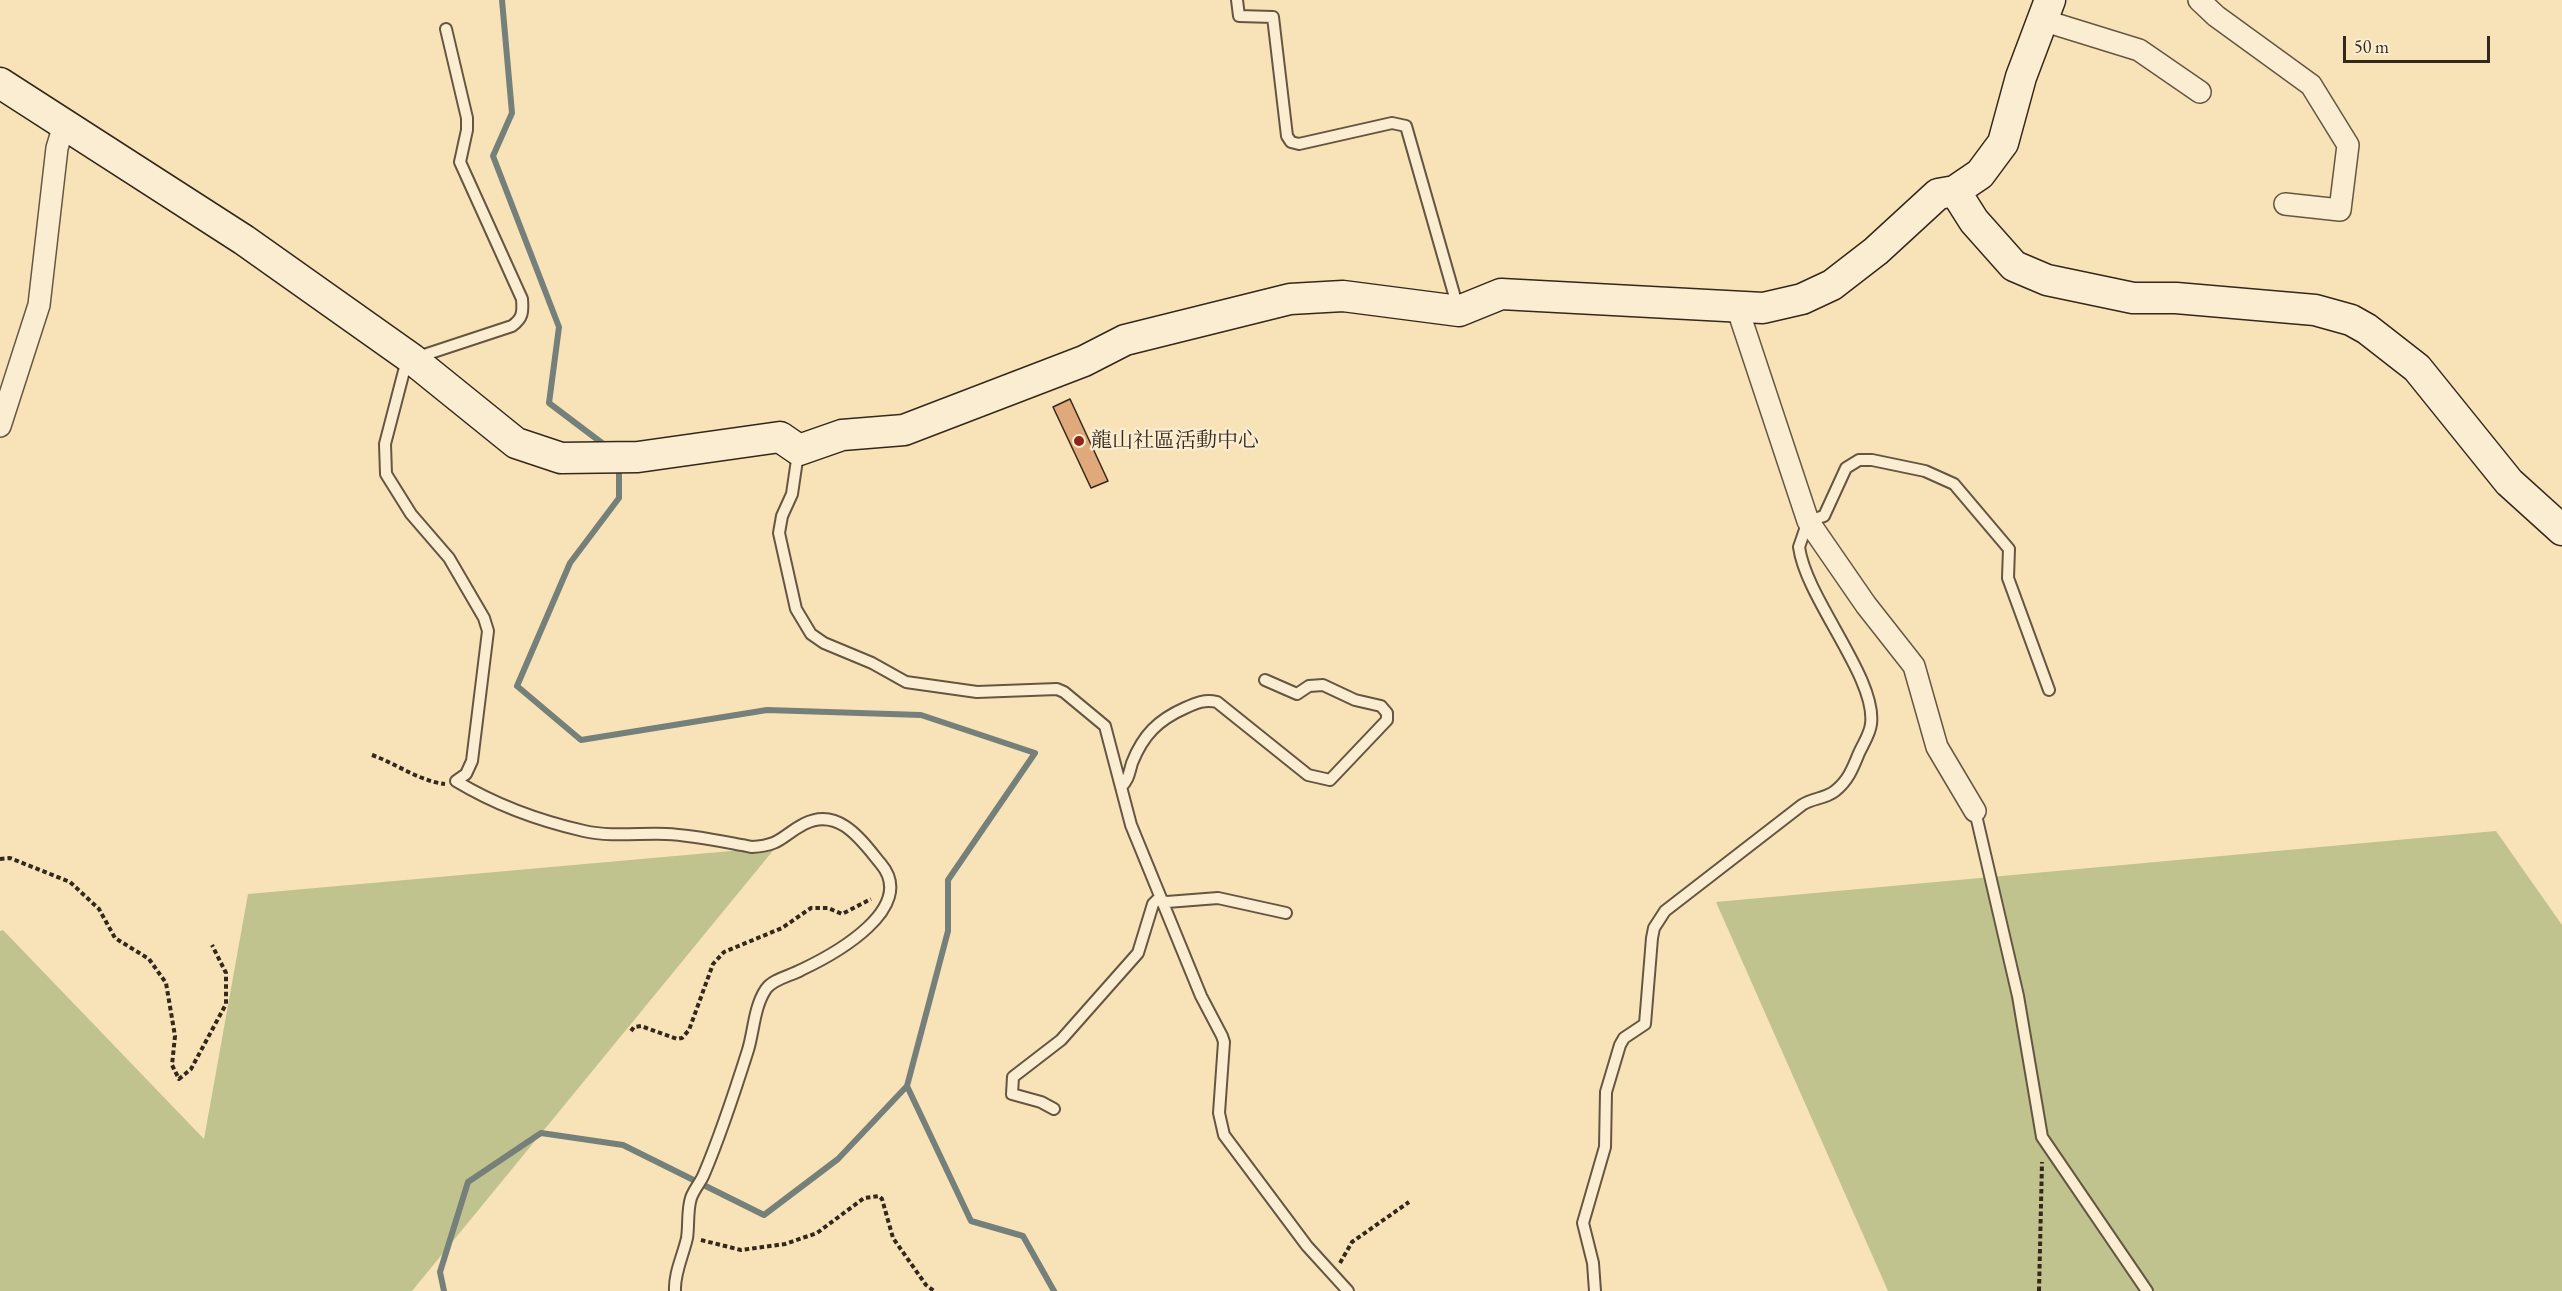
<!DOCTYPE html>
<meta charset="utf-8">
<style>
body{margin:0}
#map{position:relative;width:2562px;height:1291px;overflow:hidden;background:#f8e3b8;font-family:"EB Garamond",serif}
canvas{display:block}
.scale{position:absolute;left:2343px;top:36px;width:147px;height:27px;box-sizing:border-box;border:3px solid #34271b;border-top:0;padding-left:8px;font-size:18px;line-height:21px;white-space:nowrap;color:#34271b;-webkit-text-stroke:4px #faedd1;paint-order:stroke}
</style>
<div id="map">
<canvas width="2562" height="1291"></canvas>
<div class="scale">50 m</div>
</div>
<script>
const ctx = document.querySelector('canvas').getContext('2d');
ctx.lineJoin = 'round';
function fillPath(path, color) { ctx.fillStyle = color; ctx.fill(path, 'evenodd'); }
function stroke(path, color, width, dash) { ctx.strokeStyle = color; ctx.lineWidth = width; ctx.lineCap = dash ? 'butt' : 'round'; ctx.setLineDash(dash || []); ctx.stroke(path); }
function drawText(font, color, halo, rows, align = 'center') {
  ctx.font = font + ' "EB Garamond","Noto Serif TC",serif'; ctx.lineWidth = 4.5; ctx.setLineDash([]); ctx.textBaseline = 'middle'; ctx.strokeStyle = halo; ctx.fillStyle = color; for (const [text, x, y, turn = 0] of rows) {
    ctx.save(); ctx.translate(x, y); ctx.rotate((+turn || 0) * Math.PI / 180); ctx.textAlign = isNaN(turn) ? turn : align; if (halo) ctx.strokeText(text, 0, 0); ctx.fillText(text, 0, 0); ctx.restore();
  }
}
fillPath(new Path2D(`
 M2496,831L2562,925V1291H1888L1716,902Z
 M776,847L412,1291H0V931L3,930L204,1139L248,894Z`), '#c0c38d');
stroke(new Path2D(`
 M502,0L512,113L493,156L559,327L549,403L606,446
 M907,1086L971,1221L1023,1236L1054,1291
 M444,1291L440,1272L468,1182L541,1133L623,1145L764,1215L838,1159L907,1086L948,931V880L1035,753L921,715L767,710L581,740L517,686L570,563L619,498V465`), '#76807a', 6);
const building = new Path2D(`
 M1070,399L1108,481L1091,488L1053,407Z`);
fillPath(building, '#e0a97c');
stroke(building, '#34271b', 1.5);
const lane = new Path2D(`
 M1237,0L1239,16L1273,17L1287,136L1291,142L1299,144L1392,123L1406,126L1458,308
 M446,29L467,118V130L460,162L522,299C523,312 523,318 512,326L412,359L404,371L385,444L386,474L411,514L449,558L484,618L488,631L472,761L466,774L456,781C494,804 540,821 584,831C611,837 639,833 666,834C694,835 724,842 752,847C782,845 781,836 804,824C839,806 862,841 881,864C918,908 835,954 801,970C790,976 773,979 766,989C754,1007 754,1030 748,1050C735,1091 721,1134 704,1174C701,1182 694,1189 691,1198C687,1210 689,1225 687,1238C683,1256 674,1273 675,1291
 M798,453L792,494L782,516L779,533L796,609L811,634L824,643L872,663L906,682L977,692L1057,689L1064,692L1105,726L1131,825L1201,996L1222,1036L1224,1042L1219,1113L1224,1135L1307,1246L1348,1291
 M1121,787C1129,779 1129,773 1132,763C1143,735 1158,720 1185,708C1196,703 1205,699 1217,702L1308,775L1330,780L1387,720V713L1381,706L1355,700L1323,685L1309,686L1297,694L1265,680
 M1975,811L2018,996L2042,1137L2147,1291
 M1054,1109L1041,1102L1012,1094L1013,1077L1061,1040L1138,953L1153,904L1157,900L1167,902L1218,898L1286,913
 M1595,1291L1593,1263L1583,1223L1605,1147L1606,1092L1620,1045L1624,1038L1645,1024L1652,938L1654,928L1665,911L1802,805C1812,798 1825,799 1835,791C1848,781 1853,768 1859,753C1863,744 1870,734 1871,724C1877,678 1806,599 1799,547L1808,521L1824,516L1846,468L1859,460H1872L1925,471L1954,484L2009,549L2008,578L2049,690`);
const street = new Path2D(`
 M2199,0L2216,16L2311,85L2348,145L2340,210L2285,204
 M2042,20L2139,50L2200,92
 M1737,307L1808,521L1866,605L1914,666L1937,747L1975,811
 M0,426L39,305L57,148L64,125`);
const secondary = new Path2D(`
 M0,83L244,240L412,359L516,443L561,458L638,457L780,437L799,450L842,435L904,430L1084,361L1125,340L1290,299L1343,296L1459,311L1501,294L1763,308L1802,299L1832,285L1876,251L1938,194L1955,191L1980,174L2003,143L2021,77L2050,0
 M1955,191L1974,221L2014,266L2047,280L2133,298H2176L2315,310L2351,320L2367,329L2417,368L2509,482L2562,530`);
stroke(lane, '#655642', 14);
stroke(street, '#655642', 24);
stroke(secondary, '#34271b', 33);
stroke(new Path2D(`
 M372,755C397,764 419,781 445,784
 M0,859L10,858L70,882L99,909L115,938L149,959L166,983L175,1036L172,1065L179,1079L191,1069L226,1004V973L212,945
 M631,1031L634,1027L641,1026L677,1039L682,1038L689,1030L713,964L724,952L782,928L811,908H828L842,914L871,899
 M701,1240L741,1250L785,1244L817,1233L864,1198L879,1196L882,1199L893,1238L926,1285L934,1291
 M1340,1263L1352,1242L1409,1202
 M2039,1291L2042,1162`), '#34271b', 4, [4.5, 3]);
stroke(lane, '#faedd1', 10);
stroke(street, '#faedd1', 21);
stroke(secondary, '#faedd1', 30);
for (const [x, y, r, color] of [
 [1079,441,6,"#8f2418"]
]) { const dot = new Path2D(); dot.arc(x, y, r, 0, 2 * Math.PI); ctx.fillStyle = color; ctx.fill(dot); stroke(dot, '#faedd1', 2); }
drawText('21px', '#34271b', '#faedd1', [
 ["龍山社區活動中心",1091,441]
], 'left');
</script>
